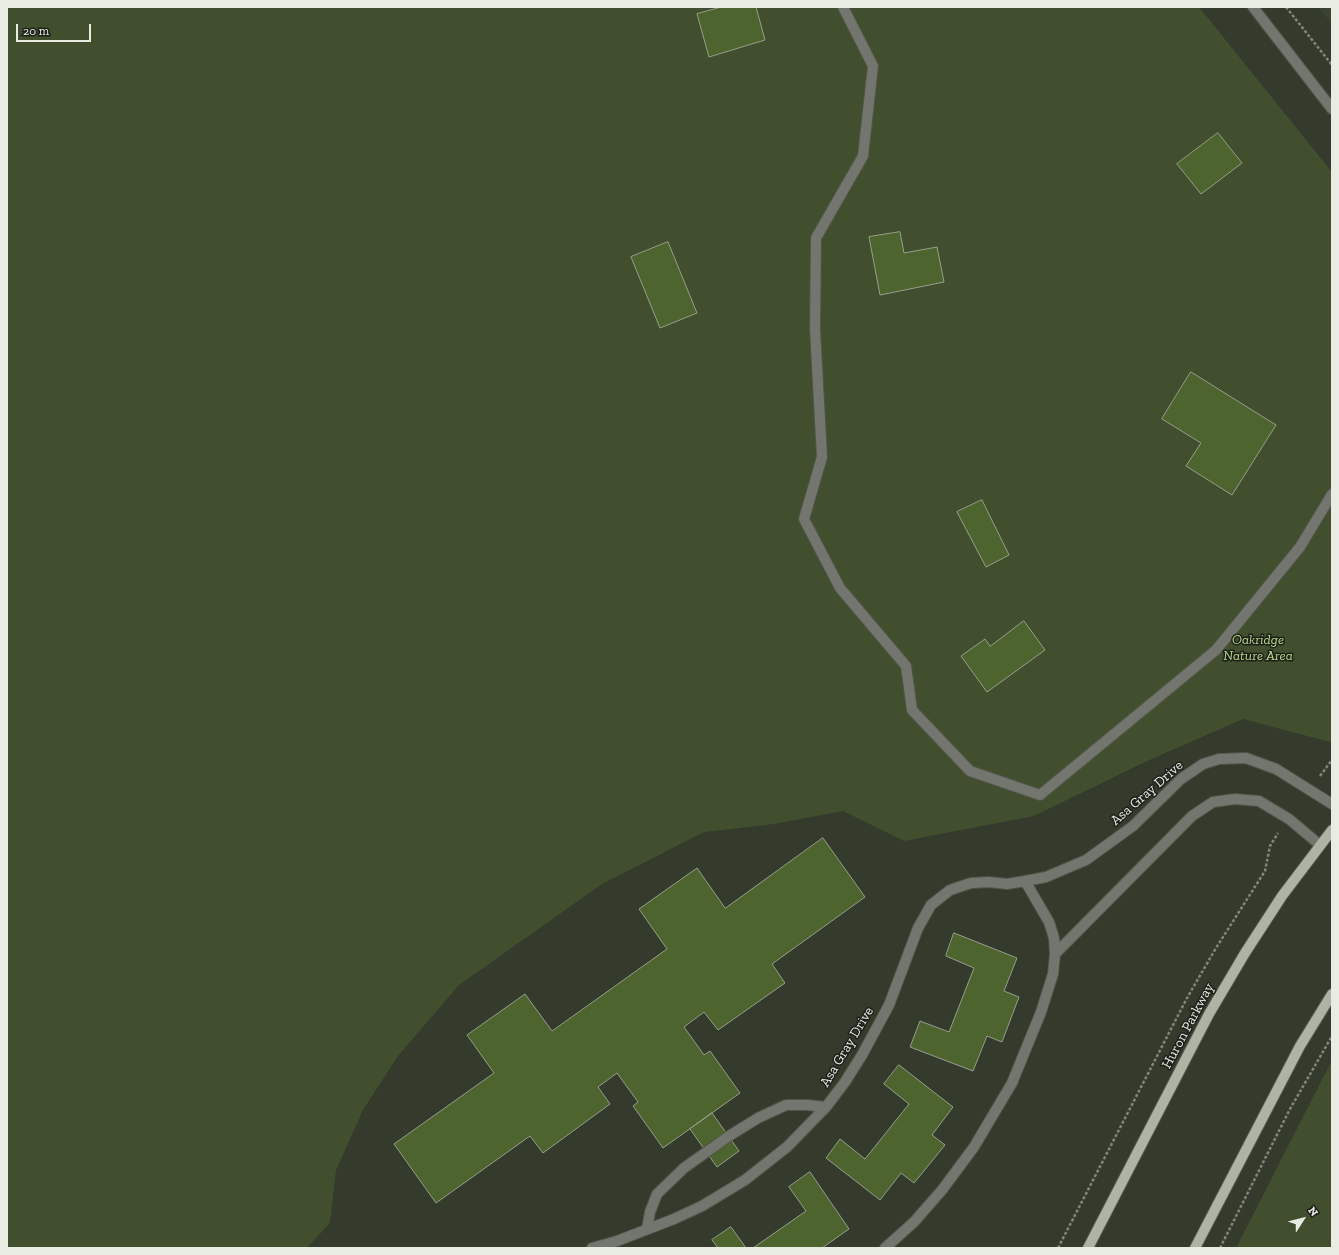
<!DOCTYPE html>
<style>
body{margin:0}
#map{position:relative;width:1339px;height:1255px;overflow:hidden;background:#343a2c;font-family:"Zilla Slab",serif}
canvas{display:block}
.frame{position:absolute;inset:0;border:8px solid #e8ece3;pointer-events:none}
.north{position:absolute;left:1283px;top:1199px;width:40px;height:40px;-webkit-text-stroke:3px #1d201a;paint-order:stroke;rotate:54deg;font-size:11px;font-weight:700;line-height:16px;text-align:center;color:#e8ece3}
.north::after{content:'';display:block;margin:auto;width:14px;height:18px;background:#e8ece3;clip-path:polygon(50% 0,100% 100%,50% 72%,0 100%)}
.scale{position:absolute;left:16px;top:24px;width:75px;height:18px;box-sizing:border-box;border:2px solid #e8ece3;border-top:0;padding-left:5px;font-size:12px;line-height:14px;white-space:nowrap;color:#e8ece3;-webkit-text-stroke:3px #1d201a;paint-order:stroke}
</style>
<div id="map">
<canvas width="1339" height="1255"></canvas>
<div class="frame"></div>
<div class="north">N</div>
<div class="scale">20 m</div>
</div>
<script>
const ctx = document.querySelector('canvas').getContext('2d');
ctx.lineJoin = 'round';
function fillPath(path, color) { ctx.fillStyle = color; ctx.fill(path, 'evenodd'); }
function stroke(path, color, width, dash) { ctx.strokeStyle = color; ctx.lineWidth = width; ctx.lineCap = dash ? 'butt' : 'round'; ctx.setLineDash(dash || []); ctx.stroke(path); }
function drawText(font, color, halo, rows, align = 'center') {
  ctx.font = font + ' "Zilla Slab",serif'; ctx.lineWidth = 3; ctx.setLineDash([]); ctx.textBaseline = 'middle'; ctx.strokeStyle = halo; ctx.fillStyle = color; for (const [text, x, y, turn = 0] of rows) {
    ctx.save(); ctx.translate(x, y); ctx.rotate((+turn || 0) * Math.PI / 180); ctx.textAlign = isNaN(turn) ? turn : align; if (halo) ctx.strokeText(text, 0, 0); ctx.fillText(text, 0, 0); ctx.restore();
  }
}
fillPath(new Path2D(`
 M1318,7H1332V24Z`), '#3a432f');
fillPath(new Path2D(`
 M7,7H1199L1332,172V742L1326,741L1243,719L1145,762L1034,816L904,841L843,811L774,824L704,832L602,884L459,985L398,1056L363,1110L336,1170L330,1223L307,1248H7Z
 M1332,1060V1248H1236Z`), '#414f2e');
const building = new Path2D(`
 M722,7H756L765,40L709,57L697,14Z
 M1218,133L1242,163L1201,194L1177,164Z
 M900,232L904,253L937,247L944,282L880,295L869,237Z
 M668,242L697,313L660,328L631,257Z
 M1191,372L1276,425L1232,495L1186,466L1201,443L1162,419Z
 M982,500L1009,555L986,567L957,512Z
 M1024,621L1045,650L987,692L961,656L985,639L990,646Z
 M823,838L865,897L772,964L785,983L718,1030L704,1012L684,1027L704,1055L710,1051L740,1093L663,1148L633,1106L638,1102L617,1073L598,1087L610,1104L543,1153L530,1136L436,1203L394,1144L494,1073L467,1035L525,994L552,1031L667,949L639,909L697,868L725,908Z
 M954,933L1017,958L1004,991L1019,997L1002,1042L987,1036L973,1071L910,1047L920,1021L949,1032L974,968L946,956Z
 M899,1065L953,1107L932,1135L945,1145L914,1183L901,1173L880,1200L826,1158L840,1139L865,1159L909,1104L884,1084Z
 M712,1113L739,1151L717,1167L690,1129Z
 M810,1172L849,1229L822,1248H753L806,1211L789,1187Z
 M731,1227L746,1248H718L712,1240Z`);
fillPath(building, '#4e642f');
stroke(building, '#969e8d', 1);
const minor = new Path2D(`
 M843,7L873,66L863,156L816,238L815,329L822,457L804,519L840,588L906,666L912,710L970,771L1040,795L1216,650L1300,547L1332,494
 M1253,7L1332,109
 M1055,954L1192,816L1213,802L1235,799L1259,801L1289,819L1320,845
 M647,1229L650,1212L657,1194L684,1168L729,1136L758,1118L786,1105H807L826,1107
 M592,1248L617,1241L674,1219L702,1206L745,1180L787,1147L826,1107L845,1082L862,1055L889,1005L918,928L931,905L950,890L971,883L989,882L1007,884L1025,881L1046,877L1086,860L1133,826L1181,779L1203,764L1219,759L1246,758L1276,769L1332,804
 M885,1248L914,1222L942,1190L974,1147L1012,1083L1041,1012L1053,974L1055,954L1054,938L1049,922L1025,881`);
const major = new Path2D(`
 M1088,1248L1209,1014L1245,953L1282,896L1332,830
 M1195,1248L1300,1046L1332,994`);
stroke(minor, '#515649', 12);
stroke(major, '#515649', 12);
stroke(new Path2D(`
 M1286,7L1332,65
 M1320,776L1332,760
 M1058,1248L1187,998L1216,948L1265,871L1270,846L1278,833
 M1220,1248L1290,1109L1332,1036`), '#81867a', 2.5, [3, 2]);
stroke(minor, '#73766f', 10);
stroke(major, '#adb4a6', 10);
drawText('italic 14px', '#b6d888', '#1d201a', [
 ["Oakridge",1258,640],
 ["Nature Area",1258,656]
]);
drawText('14px', '#e8ece3', '#1d201a', [
 ["Asa Gray Drive",1147,793,-41],
 ["Huron Parkway",1188,1026,-62],
 ["Asa Gray Drive",847,1047,-59]
]);
</script>
